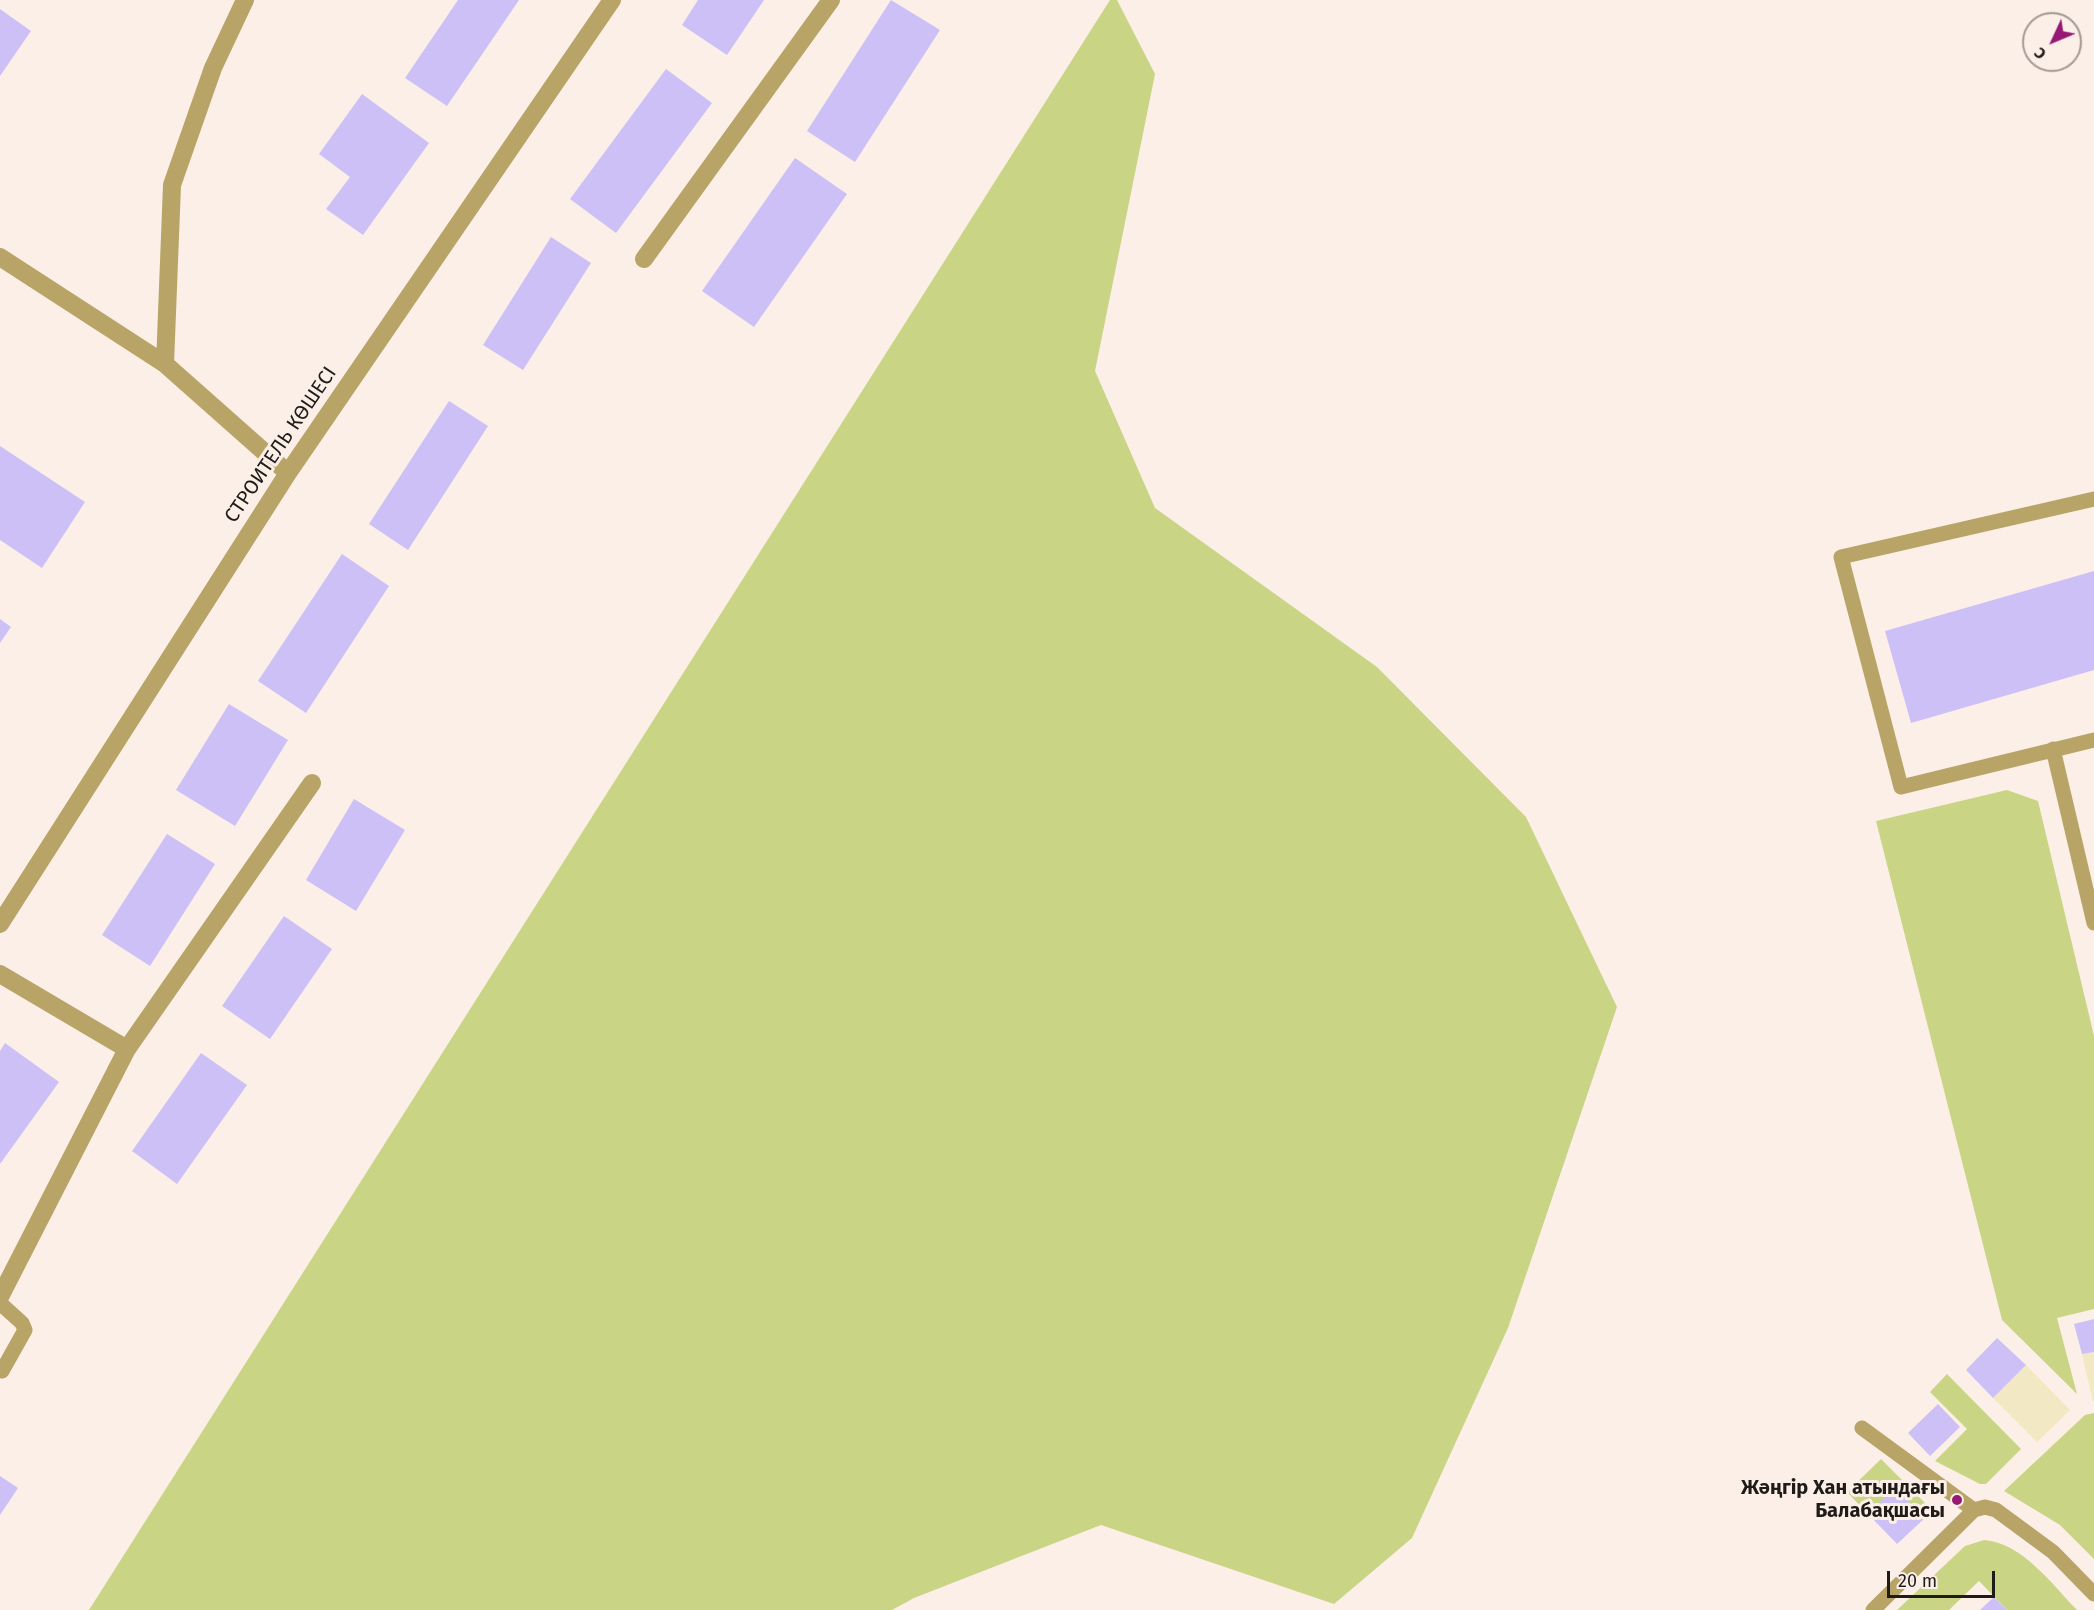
<!DOCTYPE html>
<meta charset="utf-8">
<style>
body{margin:0}
#map{position:relative;width:2094px;height:1610px;overflow:hidden;background:#fbefe8;font-family:"Fira Sans",sans-serif}
canvas{display:block}
.north{position:absolute;left:2022px;top:12px;width:60px;height:60px;box-sizing:border-box;background:#fbefe8;border:2px solid #a39a95;border-radius:50%;rotate:226deg;font-size:16px;font-weight:700;line-height:24px;text-align:center;color:#1f1b19}
.north::after{content:'';display:block;margin:auto;width:21px;height:27px;background:#961a74;clip-path:polygon(50% 0,100% 100%,50% 72%,0 100%)}
.scale{position:absolute;left:1887px;top:1571px;width:108px;height:27px;box-sizing:border-box;border:3px solid #1f1b19;border-top:0;padding-left:8px;font-size:18px;line-height:21px;white-space:nowrap;color:#1f1b19;-webkit-text-stroke:4px #fbefe8;paint-order:stroke}
</style>
<div id="map">
<canvas width="2094" height="1610"></canvas>
<div class="north">С</div>
<div class="scale">20 m</div>
</div>
<script>
const ctx = document.querySelector('canvas').getContext('2d');
ctx.lineJoin = 'round';
function fillPath(path, color) { ctx.fillStyle = color; ctx.fill(path, 'evenodd'); }
function stroke(path, color, width, dash) { ctx.strokeStyle = color; ctx.lineWidth = width; ctx.lineCap = dash ? 'butt' : 'round'; ctx.setLineDash(dash || []); ctx.stroke(path); }
function drawText(font, color, halo, rows, align = 'center') {
  ctx.font = font + ' "Fira Sans",sans-serif'; ctx.lineWidth = 6; ctx.setLineDash([]); ctx.textBaseline = 'middle'; ctx.strokeStyle = halo; ctx.fillStyle = color; for (const [text, x, y, turn = 0] of rows) {
    ctx.save(); ctx.translate(x, y); ctx.rotate((+turn || 0) * Math.PI / 180); ctx.textAlign = isNaN(turn) ? turn : align; if (halo) ctx.strokeText(text, 0, 0); ctx.fillText(text, 0, 0); ctx.restore();
  }
}
fillPath(new Path2D(`
 M1110,0H1117L1155,74L1095,371L1155,508L1377,667L1526,817L1617,1007L1508,1328L1412,1538L1334,1604L1101,1525L914,1598L892,1610H89Z
 M2007,790L2038,801L2094,1036V1309L2057,1318L2077,1394L2002,1320L1876,821Z
 M1947,1374L2021,1449L1986,1484H1980L1935,1461L1967,1429L1930,1392Z
 M2094,1413V1559L2060,1525L2004,1491L2085,1415Z
 M1881,1459L1929,1507L1925,1518L1895,1489L1868,1514L1847,1492Z
 M1984,1540C2022,1543 2052,1584 2077,1610H2007L1979,1581L1949,1610H1897L1965,1546Z`), '#c9d585');
fillPath(new Path2D(`
 M2094,1352V1402H2093L2082,1354Z
 M2026,1365L2070,1410L2037,1442L1993,1398Z`), '#f2e8c3');
fillPath(new Path2D(`
 M458,0H519L447,106L405,78Z
 M698,0H764L727,55L682,25Z
 M891,0L940,30L855,162L807,131Z
 M0,9L31,31L0,76Z
 M666,69L712,103L616,233L570,199Z
 M362,94L429,143L363,235L326,209L350,177L319,154Z
 M795,158L847,194L754,327L702,291Z
 M551,237L591,263L523,370L483,345Z
 M449,401L488,426L408,550L369,524Z
 M0,446L85,502L42,568L0,540Z
 M342,554L389,586L306,713L258,681Z
 M2094,571V670L1911,723L1885,631Z
 M0,619L11,627L0,643Z
 M229,704L288,740L235,826L176,790Z
 M354,799L405,830L356,911L306,880Z
 M167,834L215,864L150,966L102,935Z
 M284,916L332,949L270,1039L222,1006Z
 M5,1043L59,1082L0,1164V1051Z
 M201,1053L247,1085L177,1184L132,1151Z
 M2094,1319V1352L2082,1354L2074,1324Z
 M1997,1338L2026,1365L1993,1398L1966,1370Z
 M1938,1404L1960,1427L1930,1456L1908,1433Z
 M0,1476L18,1488L0,1515Z
 M1895,1488L1925,1518L1897,1544L1868,1514Z
 M1994,1597L2007,1610H1980Z`), '#ccc0f7');
stroke(new Path2D(`
 M2094,499L1841,557L1901,787L2094,740
 M2053,749L2094,923
 M0,1303L22,1323L25,1330L2,1371
 M1862,1428L1974,1510
 M1873,1610L1974,1510L1985,1507L1996,1510L2053,1552L2094,1594`), '#b8a466', 15);
stroke(new Path2D(`
 M0,257L165,364L288,473
 M644,259L831,0
 M165,364L172,185L213,68L245,0
 M0,924L288,473L612,0
 M0,974L127,1049
 M0,1297L127,1049L312,783`), '#b8a466', 18);
for (const [x, y, r, color] of [
 [1957,1500,6,"#961a74"]
]) { const dot = new Path2D(); dot.arc(x, y, r, 0, 2 * Math.PI); ctx.fillStyle = color; ctx.fill(dot); stroke(dot, '#fbefe8', 2); }
drawText('20px', '#1f1b19', '#fbefe8', [
 ["СТРОИТЕЛЬ КӨШЕСІ",281,445,-56]
]);
drawText('bold 20px', '#1f1b19', '#fbefe8', [
 ["Жәңгір Хан атындағы",1945,1488],
 ["Балабақшасы",1945,1511]
], 'right');
</script>
